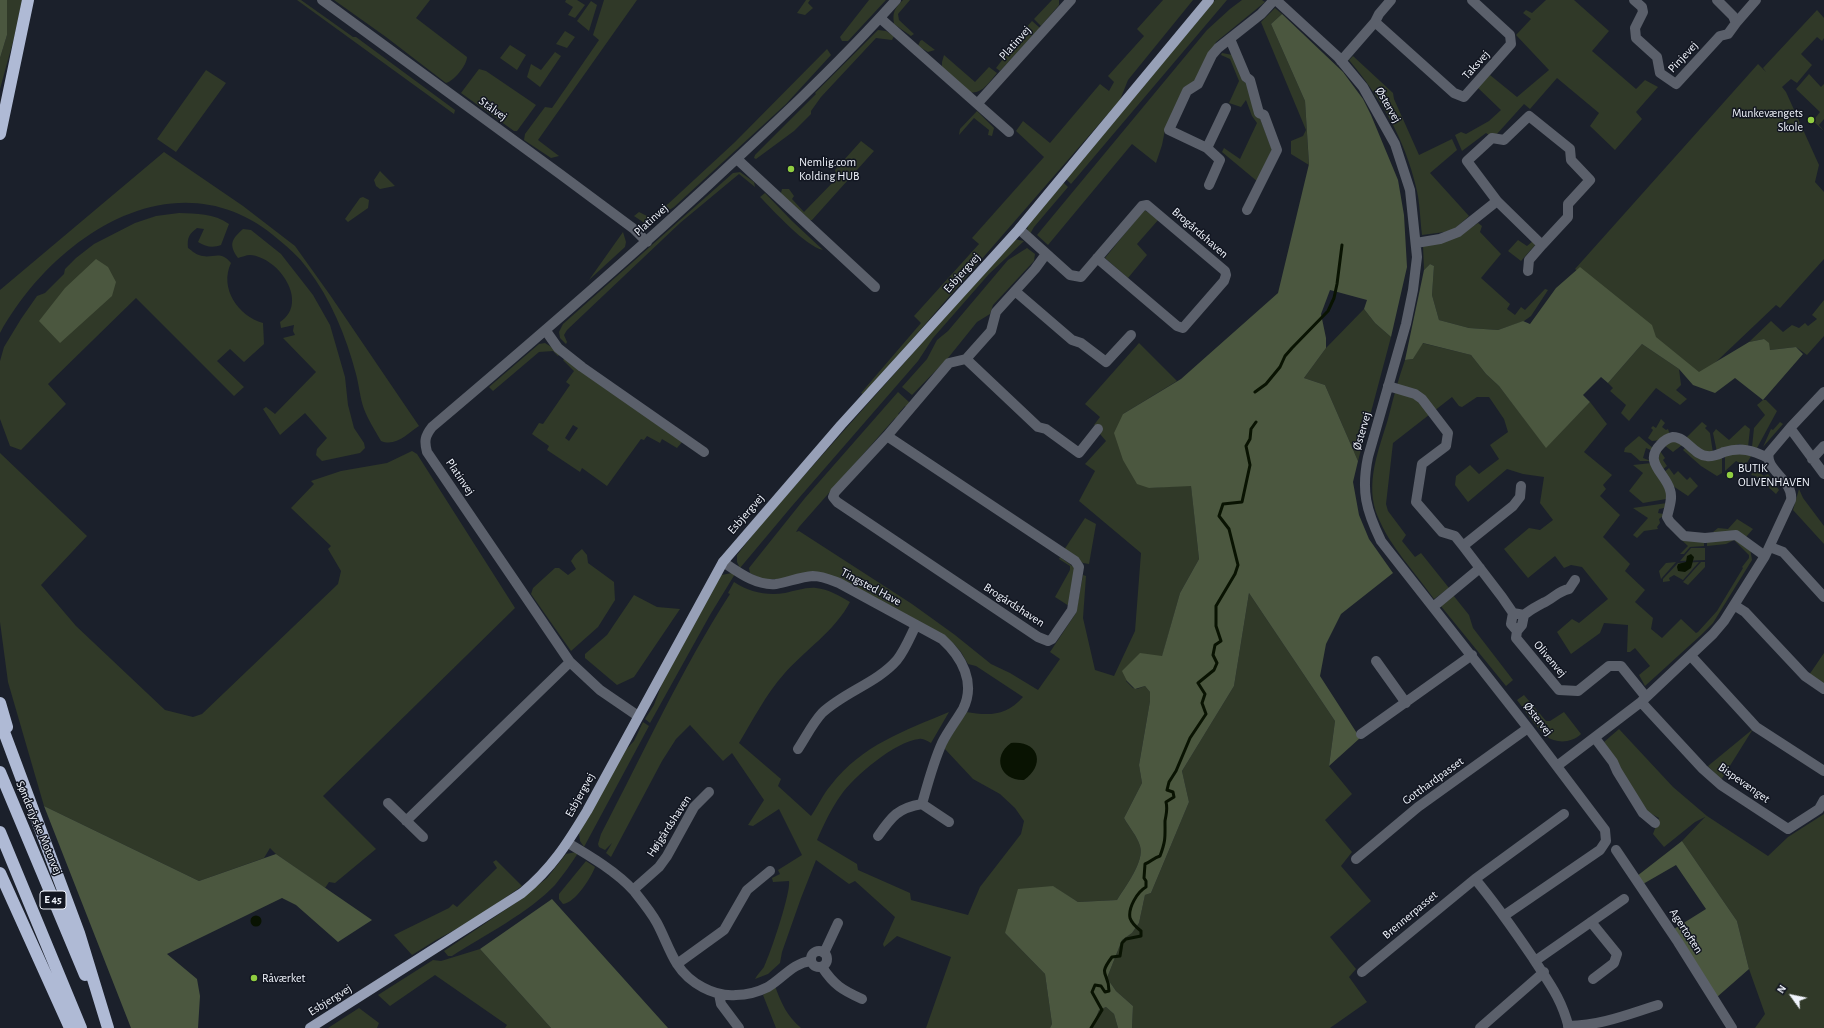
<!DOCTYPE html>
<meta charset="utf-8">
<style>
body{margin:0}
#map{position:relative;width:1824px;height:1028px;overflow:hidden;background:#1b202b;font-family:"Alegreya Sans",sans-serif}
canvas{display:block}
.north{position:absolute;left:1772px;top:976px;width:40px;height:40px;-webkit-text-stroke:3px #121621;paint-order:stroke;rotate:303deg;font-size:11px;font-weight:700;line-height:16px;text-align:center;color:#f1f5fd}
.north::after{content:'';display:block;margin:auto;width:14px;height:18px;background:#f1f5fd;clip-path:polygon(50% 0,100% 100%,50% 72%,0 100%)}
</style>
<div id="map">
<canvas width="1824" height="1028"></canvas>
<div class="north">N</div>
</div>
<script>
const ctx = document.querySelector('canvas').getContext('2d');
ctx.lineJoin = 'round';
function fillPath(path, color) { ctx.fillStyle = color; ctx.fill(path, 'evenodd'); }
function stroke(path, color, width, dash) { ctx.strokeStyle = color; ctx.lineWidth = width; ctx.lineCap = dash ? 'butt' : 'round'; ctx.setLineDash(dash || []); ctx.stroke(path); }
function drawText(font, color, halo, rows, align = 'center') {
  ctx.font = font + ' "Alegreya Sans",sans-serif'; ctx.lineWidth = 3; ctx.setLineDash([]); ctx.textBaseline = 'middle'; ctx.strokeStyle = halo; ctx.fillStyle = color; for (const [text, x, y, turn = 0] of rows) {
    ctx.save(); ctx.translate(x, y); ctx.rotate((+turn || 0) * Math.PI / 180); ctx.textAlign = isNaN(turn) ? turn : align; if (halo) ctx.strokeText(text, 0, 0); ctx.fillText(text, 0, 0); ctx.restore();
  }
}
fillPath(new Path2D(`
 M7,0H22L14,38L0,89V58L7,35Z
 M297,0H301L353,37H356L455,110L454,114Z
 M334,0H430L416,18L467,57C467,65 454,81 446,83L386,37Z
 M566,0H577L585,5L575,18L568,15L573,7L565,2Z
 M604,0H637L538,140L559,156L551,158L524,140L525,134L545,107L552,108L599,40L593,35Z
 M806,0H810L808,3L813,8L805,15L797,13Z
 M869,0H886L848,41H842L840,37Z
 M903,0H910L898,14L899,20L914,34L911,36L894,24C892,12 895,8 903,0Z
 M1052,0H1059V5L1041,26L1034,19Z
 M1163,0H1193L1128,80L1120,100L881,375L863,394L861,393L921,323L914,316L979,244L972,238L1044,157L1016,131L1023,121L1050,143L1100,84L1109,91L1114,82L1108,76L1144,36L1137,29Z
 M1215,0H1227L1071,184L1066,179Z
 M1242,0H1262L1265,2L1216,42L1196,82L1184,87L1165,130L1162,145L1156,163L1132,144L1048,245L1037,235L1207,30L1230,9Z
 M1546,0H1574L1609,31L1592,51L1636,89L1645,80L1658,87L1636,112L1642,119L1615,150L1590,126L1599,113L1557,78L1530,109L1524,104L1496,135H1489L1486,133L1462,151L1455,135L1461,132L1466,134L1489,121L1501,110L1477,87L1490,75L1517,97L1549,70L1516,35L1531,19L1523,13L1526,10L1532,13Z
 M591,1L597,5L589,31L577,21Z
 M1275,8L1282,14L1271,24L1305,101L1309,165L1291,154V141L1303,136L1306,130L1261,22Z
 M1817,10L1824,18V38L1822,41L1817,37L1801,54L1812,65L1797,83L1791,79L1782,87L1786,92L1819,165L1815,182L1824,192V259L1780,308L1776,305L1698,379L1575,269L1758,64L1766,72L1763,68Z
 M1032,21L1040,28L1000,71L996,68L1003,59L999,57Z
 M878,30L886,31L894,36L892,40L876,38L821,97L811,111V114L794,131L756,159L754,158L755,155L816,94L815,93Z
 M565,31L575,37L567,48L556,44Z
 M922,40L935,50L928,52L918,46L920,41Z
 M510,45L526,55L517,70L500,58Z
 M827,49L831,55L786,104L674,207L652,221L643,222L634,216L639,212L649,217L668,204L735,142Z
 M555,52L561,56L540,87L527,77L531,64L541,70Z
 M1222,53L1233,55L1243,81L1246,83L1272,149L1258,182L1222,152L1224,148L1240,159L1257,123L1252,116L1246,100L1241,107L1229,103L1239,81L1230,59L1221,55Z
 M944,55L975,82L989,67L997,73C989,82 982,95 969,92L942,67V62Z
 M1353,56L1393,93L1394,99L1419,155L1452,139L1457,150L1430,173L1469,216L1452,231L1422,235C1420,219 1420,202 1416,187C1405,139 1380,97 1349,60Z
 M479,69L486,71L536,105L517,131H514L461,93Z
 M206,70L226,83L176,152L157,139Z
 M1809,74L1821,87L1824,84V119L1819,125L1824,131L1813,121L1820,112L1796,89Z
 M977,111L994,128L992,136L988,135L989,130L974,118L959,135L960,129Z
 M861,141L874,151L812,220L807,221L785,200L781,193L782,189H789L794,196L792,199L804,212L837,178L835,170Z
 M164,152L243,206L295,246L330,295L419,426C407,434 396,447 381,441C375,430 368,420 364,409C360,398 359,385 356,374C346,336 331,299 307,268C299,257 289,248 279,240C179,152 54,235 0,333V290Z
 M380,171L395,186L380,189L376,186L374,180Z
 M740,172L754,182L755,187L739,174L680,223L567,330L564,335L567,342L566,344L560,338L559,332L563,324L733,173Z
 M1063,182L1068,187L1034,227L1030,234L1027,229L1029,223Z
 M765,193L792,221L823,250C805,246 774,211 760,197Z
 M363,197L369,200L368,208L348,222L345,219L360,198Z
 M1144,210L1159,219L1137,244L1147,255L1128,278L1105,258Z
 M179,213C196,214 214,213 229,224L221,245C213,248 206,247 198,242L204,229L197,228C189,234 187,238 188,248C191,250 195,254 199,255C212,260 220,249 231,263C219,288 238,316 263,323L264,344L244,362L230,349L217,361L244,387L234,396L136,298L48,384L66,404L21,450L10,446L0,419V361L4,347L21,319L37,296L45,293L64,274L65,269L76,258L94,244L135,223L156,216Z
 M1478,223L1482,226L1480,232L1501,254L1481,278L1510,304L1507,309L1515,315L1521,307L1525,310L1545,289L1548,290L1531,316L1524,321L1498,330L1469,328L1439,320L1432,295L1434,266L1430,264L1424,270L1423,246C1450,242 1456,238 1478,223Z
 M243,229L251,230L281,254L313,295L330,325L345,377L348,405L354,428L364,443L365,448L360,453L322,461L316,455L317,449L327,438L305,413L280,435L263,409L266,407L275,414L316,372L283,338L295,335L293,331L294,325L281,328L280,322C310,303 279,257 250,255C246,255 242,257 238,258C228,244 232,239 243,229Z
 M623,232L626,242L625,247L589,280Z
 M1014,239L1024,241L989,274L933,338L918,361L792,506L740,568L737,562V555L762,523Z
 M1518,240L1527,246L1533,241L1535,245L1521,261L1508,251Z
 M1027,248L1035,254L1034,261L993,305L990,314L977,322L948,358L912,395L902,387L927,359L937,340L948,331L1008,260Z
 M1824,300V336L1807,355L1796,347L1770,350L1764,339L1749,342L1771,321L1783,332L1792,325L1799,328L1805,323L1808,326L1817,319L1812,315Z
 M1364,309L1375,323L1391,337L1358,461L1325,385L1304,378L1326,348Z
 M545,343L561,353L558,356L553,351L539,352L493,391L489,387L539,344Z
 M1139,343L1177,381L1123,414L1149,488L1191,485L1199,559L1180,593L1162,657L1126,681L1133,688L1137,689L1145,686L1150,692V701L1139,765L1142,783L1124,818C1129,827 1137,836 1140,846C1145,861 1125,887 1117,900L1078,902L1052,886L1005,933L1045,974L1052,1024L1050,1028H926L951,957L897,936L884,947L883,944L895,917L855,881L849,884L816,860L801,898L782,952L780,963L768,974L755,979C757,975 761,971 764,967C770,955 791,893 789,881L773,882L772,878L780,874L778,870L802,855L779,809L753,826L748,825L764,800L732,753L723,761L690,725L676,739L662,761L611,857L606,853L612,843L605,850L599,847L598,844L601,834C643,754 681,670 730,594L728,593L734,582C749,592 767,596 785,593C795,591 806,587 816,588C828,589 840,596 850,602C835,631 805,650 784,674C766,694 753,720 739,743L781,779L778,786L811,816C818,806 823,794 831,785C862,745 904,731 949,712L931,743C927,741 923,738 919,739C896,741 854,776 841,795C831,809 824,824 817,840L857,864L858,870L910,893L911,900L968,915L980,887L1021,834L1024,821L1015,808L1000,794L973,779L944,748L966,712C989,716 1006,716 1023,697L976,666L968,664L961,652L953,643L841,579H762L750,573L749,568L805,498L898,392L909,402L908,408L905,406L898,414L901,416L895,418L799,527L796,532L799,531L912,604L955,635L991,664L1010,673L1038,690L1060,659L1050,652L1076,613L1083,575L1086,576L1083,618L1095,670L1114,676L1135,631L1141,553L1079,501L1095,471L1085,464L1106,441L1100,434L1101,430L1094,425L1100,417L1085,404Z
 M1422,343L1471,355L1486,374L1499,386L1546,447L1590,402L1607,424L1584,452L1612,475L1603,485L1606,489L1600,496L1620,515L1603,537L1630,564L1625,571L1645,590L1635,602L1653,618L1651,629L1662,638L1681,619L1696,633L1698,632L1717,611L1743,568L1742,567L1749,558V555L1734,540L1726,544L1707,546V542L1735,537L1750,548L1752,560L1713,623L1700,636L1645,686L1639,675L1650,666L1635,648L1630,652H1627L1628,625L1604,623L1600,633L1571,654L1557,632L1572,619L1579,623L1608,599L1582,567L1571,565L1564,568L1555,556L1528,578L1504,549L1529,528L1540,530L1553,520L1540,503L1544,477L1523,474L1507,469L1468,502L1455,485L1456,476L1470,465L1479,474L1499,459L1490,445L1508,432L1504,419L1489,397H1477L1462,407L1459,406L1452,397L1393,443L1386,504L1388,511L1406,535L1402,541L1415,557L1421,553L1449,588L1434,599C1415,572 1390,547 1378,517C1364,485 1379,449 1388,419C1393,399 1398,380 1405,360L1413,359Z
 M1642,344L1679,369L1681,385L1676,390L1687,399L1680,405L1656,388L1629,421L1621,413L1626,405L1610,391L1613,388L1608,383Z
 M565,358L683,441L677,448L662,439L660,443L647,436L644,440L641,439L607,486L582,468L580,472L547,450L549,446L532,434L539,423L543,424L570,385L566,382L574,371L563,360ZM573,425L578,428L569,441L565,438Z
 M1763,400H1766L1777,411L1757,448H1755L1752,447L1754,428L1765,415L1757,405Z
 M1661,419L1665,423L1662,427L1666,430L1668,429L1670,435L1660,440L1652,441L1648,438L1653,430L1651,428L1653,426L1656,428Z
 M1702,422L1707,426L1705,428L1710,433L1713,453L1701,451L1686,438Z
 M1780,422L1783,424L1763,447L1771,429L1773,430Z
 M1745,425L1750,429L1748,447L1739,444L1717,452L1713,433L1716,429L1729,440Z
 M1639,436L1654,449L1653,451L1646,448L1643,458L1651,461H1640L1631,453L1624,452L1625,448Z
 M1670,441H1679L1695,455L1722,456V473L1717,476L1701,466L1683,450L1685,448L1682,445L1673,452L1664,445Z
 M412,451L417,454L515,608L323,796L376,849L335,883L329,882L325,888L276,854L270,848L264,858L199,881L44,806L8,682L0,622V453L87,536L41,585L76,626L165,710L193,717L202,714L338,584L341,571L328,549L331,546L291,508L314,484L311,481L341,471L387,463Z
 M1660,451L1665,458L1663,460L1667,466L1662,470L1658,463Z
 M1753,453L1745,466L1736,461L1725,471V454Z
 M1652,463L1667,490L1666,499L1643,503L1629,491L1643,473L1633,465Z
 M1669,468L1674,475L1678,471L1687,480L1690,477L1698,486L1688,496L1673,486L1663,473Z
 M1755,470L1764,476L1768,474L1779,490L1776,494L1756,476L1751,475Z
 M1799,489L1803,498L1824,526V544L1793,510Z
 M1667,503L1664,508L1659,509L1658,513L1663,514V516L1659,519L1660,523L1657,527L1658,529L1644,531L1637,538L1633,535L1648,518L1633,508Z
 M1085,518L1096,524L1089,564L1083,563L1064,550Z
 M1737,519L1753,529L1746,537L1713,532L1718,528L1728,529Z
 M1676,535L1704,542V546L1690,547L1684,554H1680L1688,546Z
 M1691,548H1705V560L1680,561Z
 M582,549L587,555L588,563L614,582L615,600L598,627L571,651L531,594L533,588L555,568H559L568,575L576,569L571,561L575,555Z
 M1060,557L1075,568L1069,606L1055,597L1070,570V566L1059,559Z
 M1676,562L1661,579L1659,571L1666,563Z
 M1699,562L1683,580L1674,575L1669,578L1670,581L1663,582V579L1678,563Z
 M1701,562H1705V567L1688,585L1683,582Z
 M732,573L735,574L710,615L650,723L645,719L654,705L663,681L721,575Z
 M1249,593L1335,721L1329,766L1352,794L1325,820L1352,852L1341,866L1371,901L1330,937L1356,969L1349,977L1367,1002L1330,1028H1132L1133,1006L1116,991L1107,978L1122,940L1132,933L1139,923L1145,895L1151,893L1189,802L1182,771L1234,686Z
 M634,595L657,607L680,609L634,677L617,685L585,658V654L607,635Z
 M1453,595L1469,615L1473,628L1513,680L1506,686L1440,605Z
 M1824,653V684L1809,675Z
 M1524,695L1546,721H1550L1564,712L1581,734C1572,743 1556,744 1546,736C1537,729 1525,710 1517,700Z
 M643,722L649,726L584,847L580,841L579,833L620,756L634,741Z
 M1619,729L1673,787L1707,816L1768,856L1788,837L1824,814V1028H1755L1765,1014L1749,969L1737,921L1682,841L1705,817L1695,822L1664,847L1653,834L1659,818L1644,810L1604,742Z
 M1753,729L1721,780L1708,766Z
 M576,852L578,853C571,864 563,875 555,885C531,911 482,937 452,956H448L444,951L517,902L547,878L566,854Z
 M496,860L522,886L473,920L436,940L412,955L394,935L449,908L453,904L457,907L497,868L493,862Z
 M586,861L595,867C591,878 575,903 563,904L559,899V894Z
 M480,949L551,1028H505L507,1025L435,975L390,1006L378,995L433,960L441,961Z
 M775,986C781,1003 787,1016 801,1028H776L763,995Z
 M1106,1007L1114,1014L1118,1028H1092L1099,1010Z
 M359,1008L379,1023L377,1028H328Z`), '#303928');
fillPath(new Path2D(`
 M0,0H7V35L0,58Z
 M1282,14L1343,72L1363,99L1371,115L1398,180L1404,215L1407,267L1391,337L1375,323L1364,309L1367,300L1330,290L1321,314L1326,338V348L1304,378L1325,385L1358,461L1353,482L1359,515L1369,539L1393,573L1341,614L1326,644L1320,676L1360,738L1329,766L1335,721L1249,593L1234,686L1182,771L1189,802L1151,893L1145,895L1139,923L1132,933L1122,940L1107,978L1116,991L1133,1006L1132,1028H1118L1114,1014L1106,1007L1099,1010L1092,1028H1050L1052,1024L1045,974L1005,933L1018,889L1053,886L1078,902L1117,900C1125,887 1145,861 1140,846C1137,836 1129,827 1124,818L1142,783L1139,765L1150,701V692L1145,686L1135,689L1127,681L1122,671L1140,653L1162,656L1180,593L1199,559L1191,486L1149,488L1137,484L1123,460L1114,433L1123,414L1181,379L1278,293L1309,164L1305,101L1271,24Z
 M96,259L108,267L116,282L112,296L60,343L39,321L65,288Z
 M1430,264L1434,266L1432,295L1439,320L1469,328L1498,330L1523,321L1530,324L1556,288L1580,267L1652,325L1656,337L1699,372L1749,342L1764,339L1769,343L1770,350L1796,347L1803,354L1763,400L1735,378L1715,393L1693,385L1679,369L1642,344L1608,383L1601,377L1583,395L1590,402L1546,448L1499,386L1486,374L1471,355L1423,343L1413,359L1405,360L1424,270Z
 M44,806L199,881L276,854L372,920L338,942L296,905L282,898L167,954L197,979L200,996L198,1028H131Z
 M1682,841L1737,921L1749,969L1717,997L1674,929L1706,909L1676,865L1643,884L1637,876Z
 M552,899L668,1028H551L480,949Z`), '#4b573f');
fillPath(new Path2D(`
 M1691,554L1694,557L1691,568L1685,572L1678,571L1677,567L1678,564L1686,562L1687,556Z
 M1011,743C1039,740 1046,765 1024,780C1001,781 991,757 1011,743Z
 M250.5 921a5.5 5.5 0 1 1 11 0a5.5 5.5 0 1 1-11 0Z`), '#091302');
stroke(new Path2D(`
 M1255,392L1266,384L1280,367L1285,356L1292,348L1328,311L1334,298L1337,284L1342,245
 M1091,1028L1102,1010L1092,992L1095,985L1101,986L1105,992L1109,991C1109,971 1097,977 1112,957L1120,956L1122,943L1126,939L1141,936V931C1136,927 1132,924 1130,918C1128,908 1137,892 1146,887V881L1144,878L1145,864C1151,862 1153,858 1160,856C1166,840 1165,837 1165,821C1166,814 1168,810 1166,802L1174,797L1173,792L1167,790L1169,782L1176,771L1190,738L1206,714L1202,703L1205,694L1198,683L1214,670L1217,663L1213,655L1215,645L1221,641L1216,626V606L1235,574L1238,565L1229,529L1219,516L1223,504L1242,502L1250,465L1246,446L1250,439L1251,429L1256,422`), '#091302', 3);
stroke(new Path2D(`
 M322,0L560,174L634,229L647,242
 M1276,0L1338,57L1363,87L1395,144L1410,190L1417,257L1413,290L1406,324L1368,457C1361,491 1366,510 1381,541L1528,728L1605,830L1606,841L1600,850L1505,915
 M1634,0L1642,7L1643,12L1635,28L1636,38L1657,57L1660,73L1676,84L1720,36L1728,34L1736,23L1733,16L1717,0
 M880,18L1009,132
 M1375,22L1454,93L1464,97L1511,44L1510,35L1472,0
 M1736,23L1756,0
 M1230,39L1246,77L1250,80L1259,113L1264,115L1277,150L1247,210
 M1341,61L1375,22L1379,14L1391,0
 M978,103L1071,0
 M1226,108L1207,148L1169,130L1187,91L1198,84L1212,55L1218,48L1261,14L1274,0
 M1207,148L1220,160L1209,185
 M737,159L875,287
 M1019,229L1070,275L1081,277L1142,206L1147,205L1225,271L1226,275L1224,281L1183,328L1177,326L1097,258
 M1416,243L1440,239L1458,232L1497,201L1467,161L1492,138L1504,140L1529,116L1570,149L1571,160L1590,180L1568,204V217L1542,245L1497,201
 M1528,271L1529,260L1542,245
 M1015,291L1072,340L1081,343L1106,362L1131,335
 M546,331L558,348L582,367L704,452
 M966,359L1038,427L1046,429L1079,453L1098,429
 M1388,386L1415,394L1422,399L1448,433L1446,446L1422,464L1416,502L1442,532L1455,536L1463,546L1502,597L1513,613L1511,624L1517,631L1522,625L1524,615L1513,613
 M1790,428L1824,474
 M887,436L1075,561L1079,567L1072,610L1052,639L1048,641L1038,637L837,502L833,497L835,492L887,436L949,363L966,359L991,331L996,312L1035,269L1046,254
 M1812,459L1824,446
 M1463,546L1513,506L1520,497L1521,486
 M1770,547L1783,552L1824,597
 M1765,556L1736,535L1705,538L1684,536L1670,522L1667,517C1669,508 1673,498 1670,490C1666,474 1643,462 1660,445C1663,441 1668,438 1673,437C1687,437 1693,455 1707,456C1713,457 1719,454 1724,452C1741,447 1752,450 1768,458
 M723,562C738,572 756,586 776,584C788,582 800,577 813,576C822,576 831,580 839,583L942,639C962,657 976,683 963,709C956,721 948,731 942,743C933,763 928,783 922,804
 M1734,605L1745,612L1805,676L1824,689
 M1433,607L1480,568
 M1524,615C1531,609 1536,607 1543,603C1553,599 1558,591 1569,589L1575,580
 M1517,631L1516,638L1559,690L1578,691L1609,666H1621L1646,697
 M1691,656L1756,727L1824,771
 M1376,661L1406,703
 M1641,702L1703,769L1721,785L1788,829L1819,809L1824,800
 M638,716L600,690L570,662L427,452C424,441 425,436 432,427C524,349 615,271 704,189C770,128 836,67 896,0
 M1361,734L1472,655
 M1595,738L1613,762L1617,771L1643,813L1655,823
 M798,749C806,737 812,724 822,713C844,692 877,683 897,660C905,650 910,637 916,625
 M1557,766L1641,702L1713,634L1724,621L1765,556L1791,500C1794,481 1764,469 1769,453L1791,427L1824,392
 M388,803L423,837
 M406,821L570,662
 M878,836C892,816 898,808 922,804L949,822
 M568,843C590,856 617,872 634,891C642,901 651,912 657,923C664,936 669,951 677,964C689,983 714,997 736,995C748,995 758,992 768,987C783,978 793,963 811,961
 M1616,850L1678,942L1732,1028
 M1356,859L1418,807L1528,728
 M1475,879C1496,904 1514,930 1533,958C1549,983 1561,997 1569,1028
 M633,890L659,867L667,856L694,807L709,792
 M1591,922L1617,954L1614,963L1593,979
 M811 959a8 8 0 1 1 16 0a8 8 0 1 1-16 0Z
 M824,953L838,923
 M1535,961L1624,899
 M677,964L724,930L747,890L770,871
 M822,967C834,985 842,990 862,999
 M1362,972L1475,879L1564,814
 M719,994L721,1004L739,1028
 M1568,1026C1603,1025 1626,1015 1658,1005
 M1480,1028L1544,972`), '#5b606b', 10);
stroke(new Path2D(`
 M310,1028L522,893C552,868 567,844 587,811L723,562L841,425L1019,229L1209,0`), '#97a0b7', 10);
stroke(new Path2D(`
 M0,134L28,0
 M0,703L7,727
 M0,721L79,933L108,1028
 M0,772L85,975
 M0,832L81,1028
 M0,873L70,1028`), '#afbad5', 12);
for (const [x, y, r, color] of [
 [1811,120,4,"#90cd41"],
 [791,169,4,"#90cd41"],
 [1730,475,4,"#90cd41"],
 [254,978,4,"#90cd41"]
]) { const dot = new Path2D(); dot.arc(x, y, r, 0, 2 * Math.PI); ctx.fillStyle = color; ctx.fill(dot); stroke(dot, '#121621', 1.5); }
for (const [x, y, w] of [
 [53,900,26]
]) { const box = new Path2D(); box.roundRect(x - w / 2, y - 9, w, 18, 3); ctx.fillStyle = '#121621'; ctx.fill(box); stroke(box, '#f1f5fd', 1); }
drawText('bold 11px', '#f1f5fd', null, [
 ["E 45",53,900]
]);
drawText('12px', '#f1f5fd', '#121621', [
 ["Platinvej",1015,43,-48],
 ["Pinjevej",1683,57,-47],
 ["Taksvej",1476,65,-48],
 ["Østervej",1388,105,60],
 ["Stålvej",493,109,36],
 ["Platinvej",651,220,-42],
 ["Brogårdshaven",1200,233,41],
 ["Esbjergvej",962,273,-48],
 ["Østervej",1362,431,-74],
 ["Platinvej",460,477,56],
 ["Esbjergvej",746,514,-49],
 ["Tingsted Have",871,587,28],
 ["Brogårdshaven",1014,605,33],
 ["Olivenvej",1550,659,50],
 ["Østervej",1538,719,52],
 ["Gotthardpasset",1433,781,-36],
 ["Bispevænget",1744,783,35],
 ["Esbjergvej",580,795,-61],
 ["Højgårdshaven",669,826,-57],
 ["Sønderjyske Motorvej",39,828,67],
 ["Brennerpasset",1410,915,-40],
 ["Agertoften",1686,931,57],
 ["Esbjergvej",330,1000,-32]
]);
drawText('12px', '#f1f5fd', '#121621', [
 ["Munkevængets",1803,113,"right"],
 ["Skole",1803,127,"right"],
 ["Nemlig.com",799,162],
 ["Kolding HUB",799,176],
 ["BUTIK",1738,468],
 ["OLIVENHAVEN",1738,482],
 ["Råværket",262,978]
], 'left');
</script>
